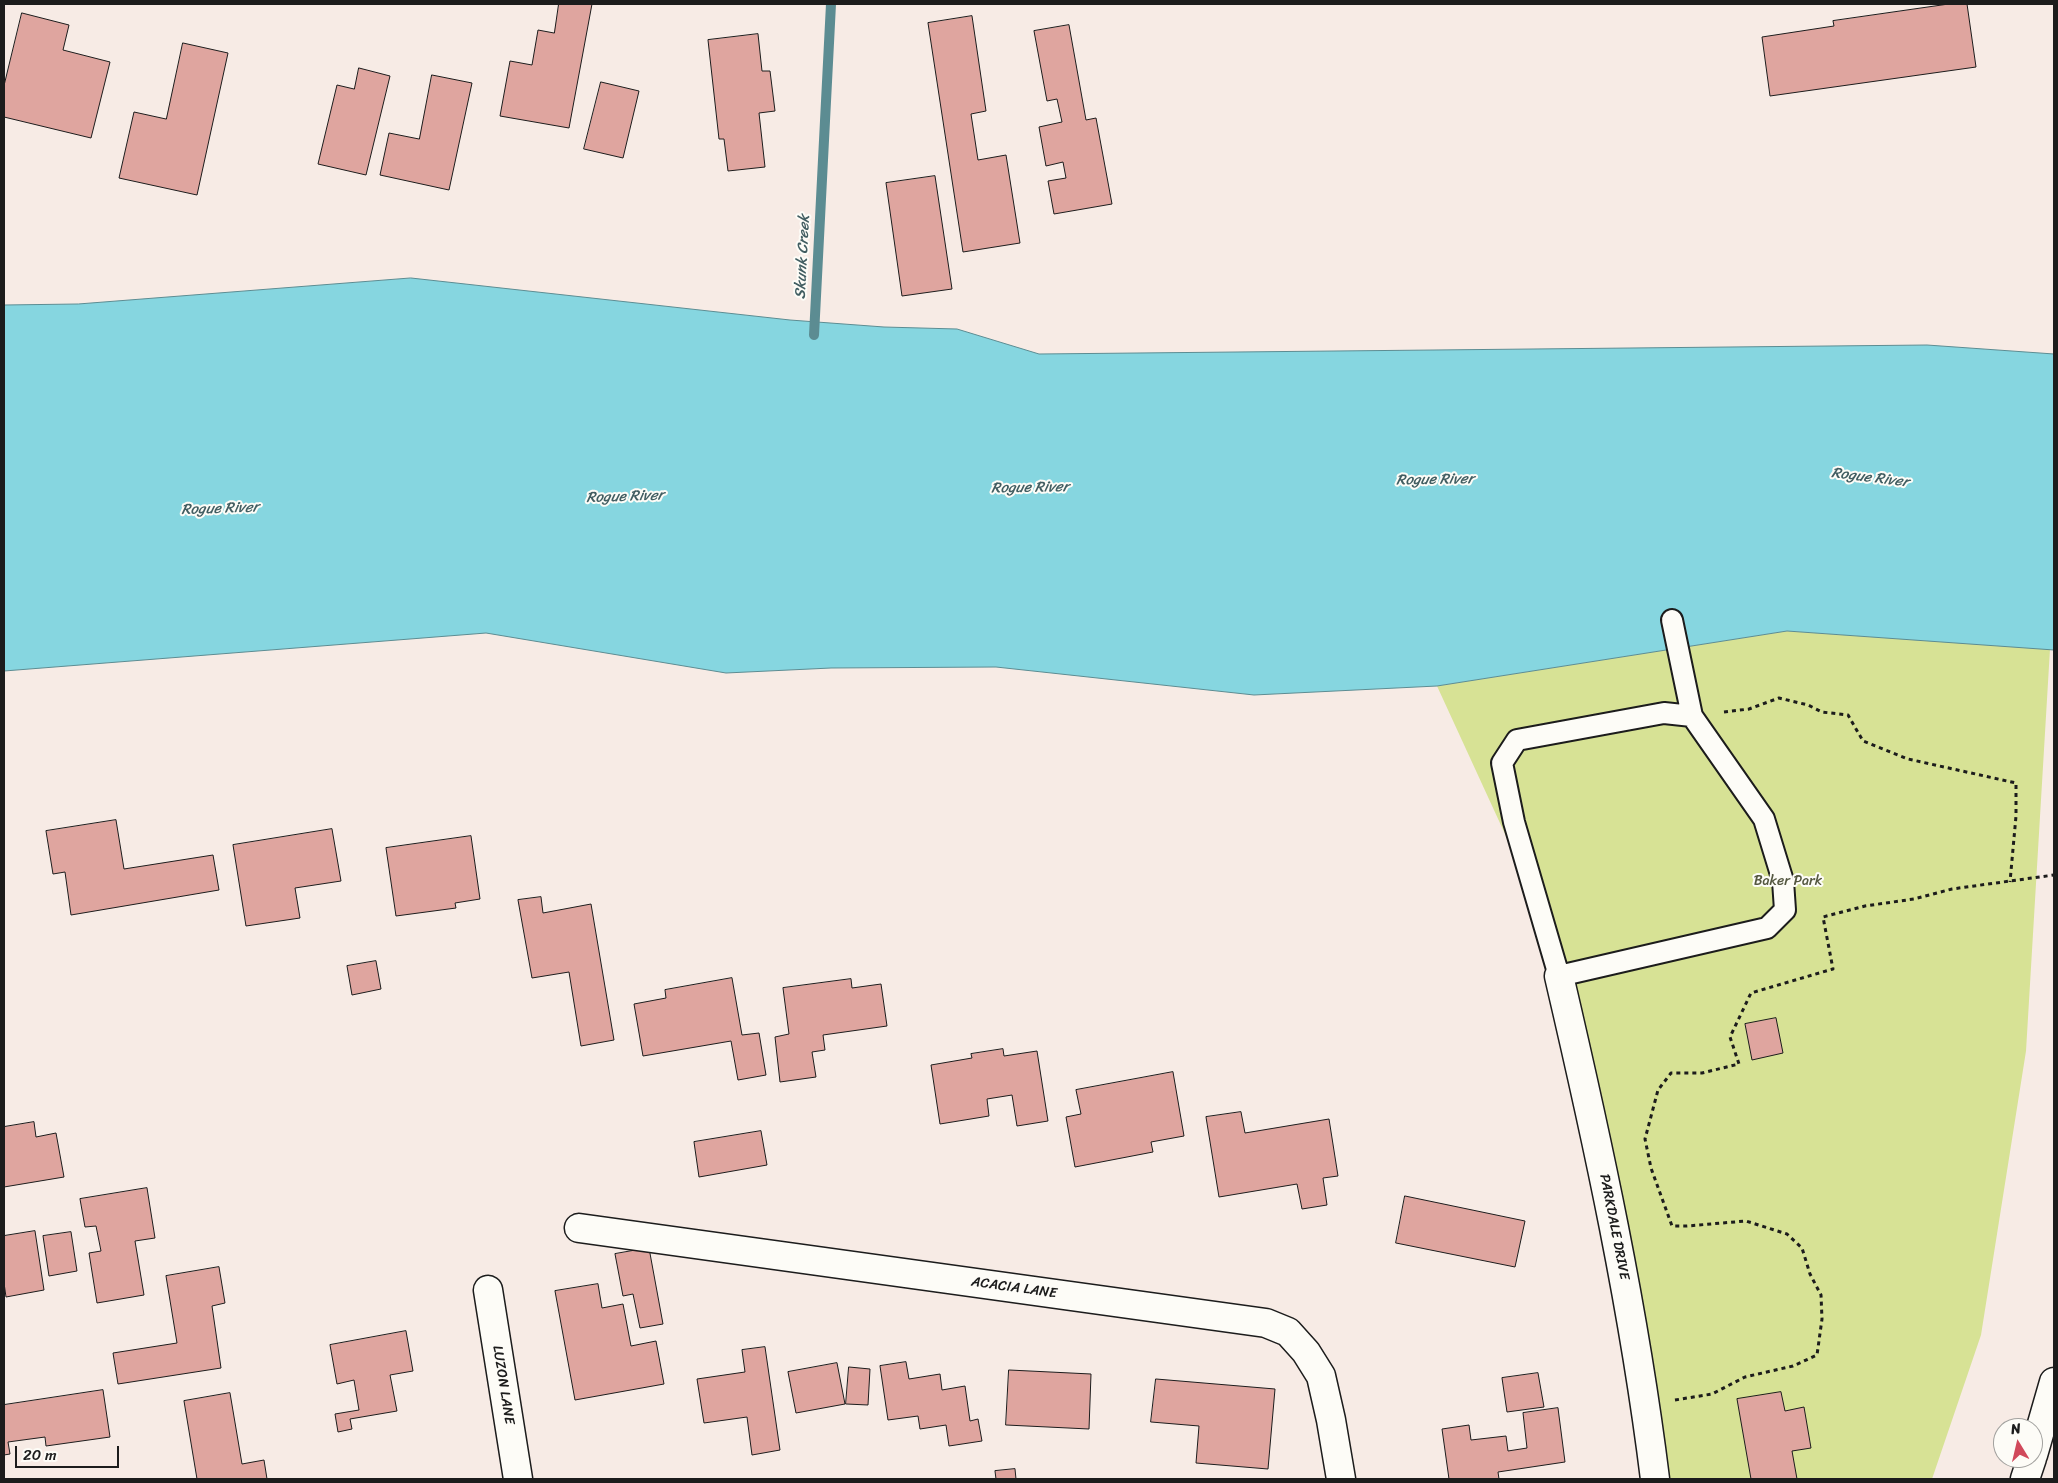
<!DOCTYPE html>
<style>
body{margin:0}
#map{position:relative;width:2058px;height:1483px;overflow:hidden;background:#f7ebe5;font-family:Sriracha,sans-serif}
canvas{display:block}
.frame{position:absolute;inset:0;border:5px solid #1c1c1c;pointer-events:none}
.north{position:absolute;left:1993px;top:1418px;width:50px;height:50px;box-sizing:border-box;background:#fdfcf7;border:1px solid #a3a29f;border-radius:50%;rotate:351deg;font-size:14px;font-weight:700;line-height:20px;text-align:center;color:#1c1c1c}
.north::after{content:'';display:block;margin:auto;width:18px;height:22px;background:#d1495b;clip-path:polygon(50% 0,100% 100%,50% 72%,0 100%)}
.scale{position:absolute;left:15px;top:1446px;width:104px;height:22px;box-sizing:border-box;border:2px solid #1c1c1c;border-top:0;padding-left:6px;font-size:15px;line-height:18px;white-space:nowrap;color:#1c1c1c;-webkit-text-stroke:4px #fdfcf7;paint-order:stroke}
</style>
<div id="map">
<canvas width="2058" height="1483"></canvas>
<div class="frame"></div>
<div class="north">N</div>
<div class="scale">20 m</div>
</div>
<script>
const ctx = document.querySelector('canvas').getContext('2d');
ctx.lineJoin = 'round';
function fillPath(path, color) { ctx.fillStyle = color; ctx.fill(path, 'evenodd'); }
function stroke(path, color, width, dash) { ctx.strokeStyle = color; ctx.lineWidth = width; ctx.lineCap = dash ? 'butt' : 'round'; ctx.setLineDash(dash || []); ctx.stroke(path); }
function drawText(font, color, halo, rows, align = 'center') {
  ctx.font = font + ' Sriracha,sans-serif'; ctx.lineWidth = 4; ctx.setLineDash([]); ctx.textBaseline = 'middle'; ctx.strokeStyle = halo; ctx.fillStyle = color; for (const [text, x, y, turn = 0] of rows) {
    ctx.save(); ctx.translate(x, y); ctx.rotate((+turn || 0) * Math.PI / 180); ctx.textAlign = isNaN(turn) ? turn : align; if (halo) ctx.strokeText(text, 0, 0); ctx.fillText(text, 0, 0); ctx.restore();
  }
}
fillPath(new Path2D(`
 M1787,631L2050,649L2026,1051L1981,1335L1932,1479H1647L1598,1146L1539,908L1437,686Z`), '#d7e295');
const water = new Path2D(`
 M411,278L790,320L884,327L957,329L1039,354L1927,345L2054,354V650L1787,631L1437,686L1254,695L996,667L831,668L726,673L486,633L4,671V305L78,304Z`);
fillPath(water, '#86d6e0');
stroke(water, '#5c8c92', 1);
stroke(new Path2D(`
 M814,335L831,4`), '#5c8c92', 10);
const building = new Path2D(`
 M559,4H592L569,128L500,116L510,61L532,65L538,30L554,33Z
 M1949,4H1967L1976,67L1770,96L1762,37L1834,26L1833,21Z
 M22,13L69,25L63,50L110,62L91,138L4,117V86Z
 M972,16L986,111L971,114L978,160L1006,155L1020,243L963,252L928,23Z
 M1069,25L1086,120L1096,118L1112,204L1054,214L1048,181L1066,178L1063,162L1046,166L1039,127L1062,122L1057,99L1047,101L1034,31Z
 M758,34L762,71H770L775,111L759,113L765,167L728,171L724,139H719L708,40Z
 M183,43L228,53L197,195L119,178L134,112L166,119Z
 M359,68L390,76L366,175L318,164L337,85L354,89Z
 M432,75L472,83L449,190L380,175L389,133L419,139Z
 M601,82L639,91L623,158L584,149Z
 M935,176L952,289L902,296L886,183Z
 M116,820L124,869L213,855L219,890L71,915L65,872L53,874L46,831Z
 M332,829L341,881L295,888L300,918L246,926L233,845Z
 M471,836L480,899L455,903L456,908L396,916L386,848Z
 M541,897L543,913L591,904L614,1040L581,1046L569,972L532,978L518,900Z
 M376,961L381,989L352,995L347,966Z
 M732,978L742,1035L759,1033L766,1075L738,1080L731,1041L643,1056L634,1004L666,998L665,990Z
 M851,979L852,988L881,984L887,1026L823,1035L825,1050L812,1052L816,1077L780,1082L775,1037L789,1034L783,988Z
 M1776,1018L1783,1053L1752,1060L1745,1024Z
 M1003,1049L1004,1056L1037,1051L1048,1121L1017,1126L1012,1095L987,1099L989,1116L940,1124L931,1065L972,1058L971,1054Z
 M1173,1072L1184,1136L1151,1142L1153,1152L1075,1167L1066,1117L1081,1114L1076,1090Z
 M1241,1112L1245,1133L1329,1119L1338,1176L1323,1178L1327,1205L1302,1209L1297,1184L1219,1197L1206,1117Z
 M34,1122L36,1137L56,1133L64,1177L4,1187V1127Z
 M761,1131L767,1165L699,1177L694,1142Z
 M147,1188L155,1238L135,1241L144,1295L97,1303L89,1253L101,1251L96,1226L85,1227L80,1199Z
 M1405,1196L1525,1221L1515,1267L1396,1243Z
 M35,1231L44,1290L6,1297L4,1283V1236Z
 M71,1232L77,1271L49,1276L43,1236Z
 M649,1248L663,1324L640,1328L633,1294L623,1296L615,1254Z
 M219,1267L225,1303L212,1306L221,1368L118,1384L113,1353L177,1343L166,1276Z
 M598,1284L602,1308L623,1304L631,1346L656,1341L664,1384L575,1400L555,1291Z
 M406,1331L413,1371L390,1375L397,1411L350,1419L352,1429L338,1432L335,1414L359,1410L354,1380L337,1384L330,1345Z
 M765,1347L780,1450L752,1455L747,1417L704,1423L697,1379L745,1372L742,1350Z
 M906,1362L909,1379L940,1374L942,1390L965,1386L970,1421L978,1419L982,1441L949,1446L946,1425L920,1429L918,1416L888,1420L880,1366Z
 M837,1363L845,1404L796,1413L788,1372Z
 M849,1367L870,1369L868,1405L846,1404Z
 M1009,1370L1091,1374L1089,1429L1006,1425Z
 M1538,1373L1544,1407L1507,1412L1502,1378Z
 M1156,1379L1275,1389L1268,1469L1196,1463L1199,1426L1151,1422Z
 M103,1390L110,1437L46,1446L45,1437L8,1442L10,1454L4,1455V1405Z
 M1781,1392L1785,1411L1804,1407L1811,1448L1792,1451L1797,1479H1751L1737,1399Z
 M230,1393L242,1464L264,1460L267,1479H197L184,1401Z
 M1558,1408L1565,1462L1498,1472L1499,1479H1449L1442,1429L1469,1425L1471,1440L1506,1436L1508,1451L1527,1448L1523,1413Z
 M1015,1469L1016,1479H996L995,1471Z`);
fillPath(building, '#dfa59f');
stroke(building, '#1c1c1c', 1);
const service = new Path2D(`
 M1672,620L1692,716
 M1664,713L1692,716L1764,819L1783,881L1785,910L1767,928L1559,976L1514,822L1502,763L1517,740Z`);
const minor = new Path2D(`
 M1559,976C1598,1143 1634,1309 1655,1479
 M579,1228L1266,1323L1288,1332L1306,1352L1321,1376L1331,1420L1341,1479
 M488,1290L518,1479`);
const trunk = new Path2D(`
 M2033,1455L2054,1382
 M2025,1479L2032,1458`);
stroke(service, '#1c1c1c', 24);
stroke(minor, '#1c1c1c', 31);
stroke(trunk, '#1c1c1c', 31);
stroke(new Path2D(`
 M1724,712L1749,709L1779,698L1808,705L1822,712L1848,715L1863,741L1908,759L2016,783V816L2010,882
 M1675,1400L1712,1394L1745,1377L1793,1366L1817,1355L1822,1319L1821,1295L1810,1274L1802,1248L1787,1234L1746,1221L1687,1226H1672L1651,1168L1645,1139L1658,1090L1671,1073H1702L1739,1064L1730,1037L1751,993L1833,969L1823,917L1865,906L1914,899L1952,889L2054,875`), '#1c1c1c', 3, [4, 4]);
stroke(service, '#fdfcf7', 20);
stroke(minor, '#fdfcf7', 28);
stroke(trunk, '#fdfcf7', 28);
drawText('14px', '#545740', '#fdfcf7', [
 ["Baker Park",1788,881]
]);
drawText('14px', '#1c1c1c', '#fdfcf7', [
 ["PARKDALE DRIVE",1614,1227,79],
 ["ACACIA LANE",1014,1288,8],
 ["LUZON LANE",503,1385,81]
]);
drawText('italic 15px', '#415d61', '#fdfcf7', [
 ["Skunk Creek",803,257,-87],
 ["Rogue River",1870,478,7],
 ["Rogue River",1435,480,-1],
 ["Rogue River",1030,488,-1],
 ["Rogue River",625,497,-2],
 ["Rogue River",220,509,-2]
]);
</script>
